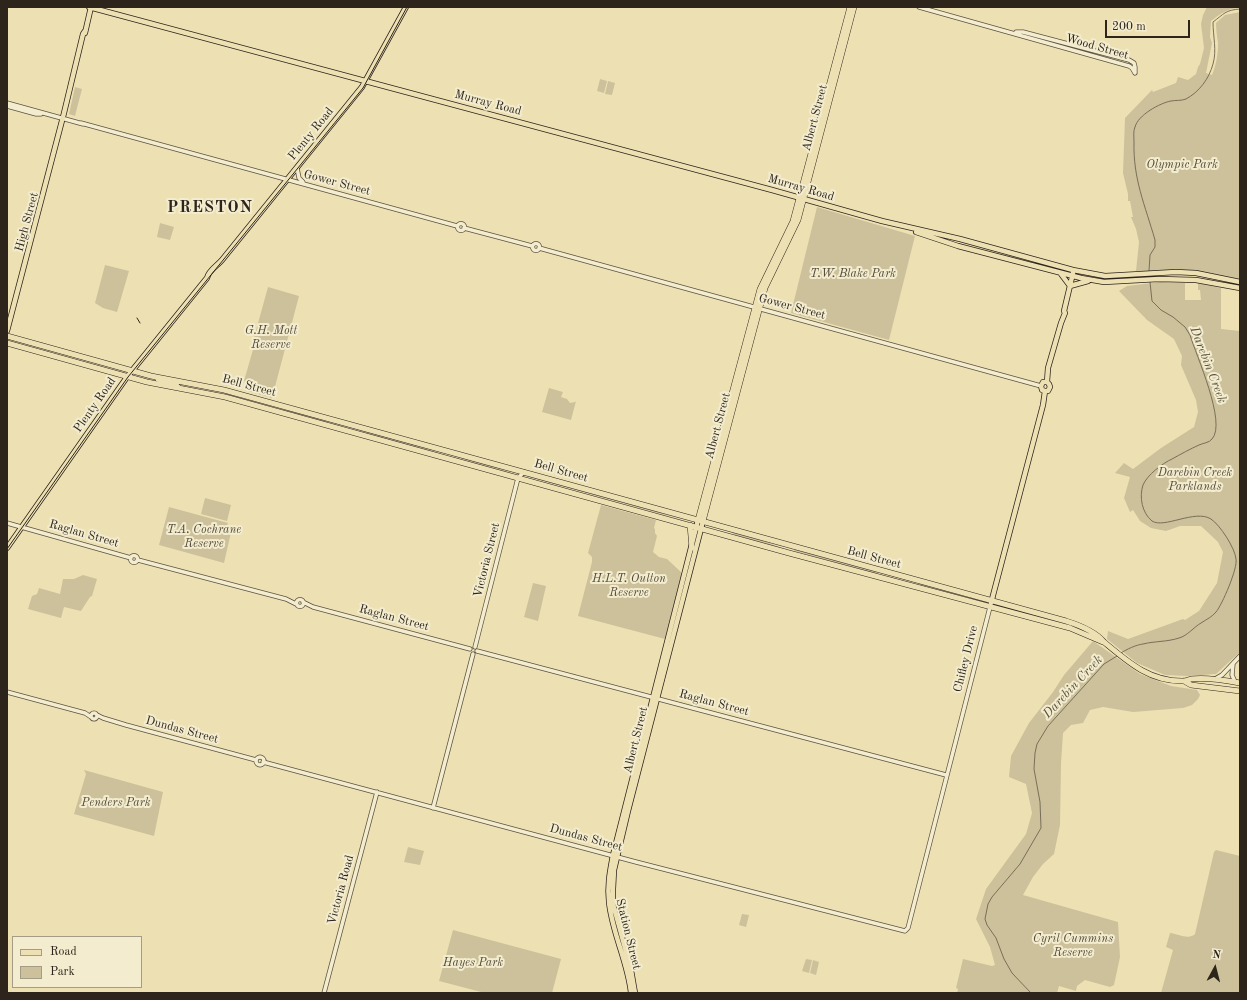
<!DOCTYPE html>
<style>
body{margin:0}
#map{position:relative;width:1247px;height:1000px;overflow:hidden;background:#ede1b4;font-family:"Old Standard TT",serif}
canvas{display:block}
.frame{position:absolute;inset:0;border:8px solid #2d241b;pointer-events:none}
.legend{position:absolute;left:12px;top:936px;width:130px;height:52px;box-sizing:border-box;background:#f3ecce;border:1px solid #a49c86;margin:0;padding:5px 7px;list-style:none;font-size:12px;color:#2d241b}
.legend li{display:flex;align-items:center;gap:8px;height:20px}
.legend b{width:20px;border:1px solid #a49c86}
.north{position:absolute;left:1195px;top:948px;width:40px;height:40px;-webkit-text-stroke:3px #f3ecce;paint-order:stroke;rotate:7deg;font-size:11px;font-weight:700;line-height:16px;text-align:center;color:#2d241b}
.north::after{content:'';display:block;margin:auto;width:14px;height:18px;background:#2d241b;clip-path:polygon(50% 0,100% 100%,50% 72%,0 100%)}
.scale{position:absolute;left:1105px;top:20px;width:85px;height:18px;box-sizing:border-box;border:2px solid #2d241b;border-top:0;padding-left:5px;font-size:12px;line-height:14px;white-space:nowrap;color:#2d241b;-webkit-text-stroke:3px #f3ecce;paint-order:stroke}
</style>
<div id="map">
<canvas width="1247" height="1000"></canvas>
<div class="frame"></div>
<ul class="legend">
<li><b style="height:5px;background:#ede1b4"></b>Road</li>
<li><b style="height:11px;background:#ccc19a"></b>Park</li>
</ul>
<div class="north">N</div>
<div class="scale">200 m</div>
</div>
<script>
const ctx = document.querySelector('canvas').getContext('2d');
ctx.lineJoin = 'round';
function fillPath(path, color) { ctx.fillStyle = color; ctx.fill(path, 'evenodd'); }
function stroke(path, color, width, dash) { ctx.strokeStyle = color; ctx.lineWidth = width; ctx.lineCap = dash ? 'butt' : 'round'; ctx.setLineDash(dash || []); ctx.stroke(path); }
function drawText(font, color, halo, rows, align = 'center') {
  ctx.font = font + ' "Old Standard TT",serif'; ctx.lineWidth = 4; ctx.setLineDash([]); ctx.textBaseline = 'middle'; ctx.strokeStyle = halo; ctx.fillStyle = color; for (const [text, x, y, turn = 0] of rows) {
    ctx.save(); ctx.translate(x, y); ctx.rotate((+turn || 0) * Math.PI / 180); ctx.textAlign = isNaN(turn) ? turn : align; if (halo) ctx.strokeText(text, 0, 0); ctx.fillText(text, 0, 0); ctx.restore();
  }
}
fillPath(new Path2D(`
 M1207,7H1240V8C1228,8 1220,14 1211,21L1210,37L1212,43L1206,73L1212,75C1216,65 1218,55 1218,43C1217,36 1216,30 1216,23L1225,15L1240,12V281L1173,271H1136L1139,242L1136,229L1131,217H1133L1130,201H1128V194L1123,173L1125,118L1151,91L1152,90L1153,92L1176,83L1178,77L1188,80L1196,74L1198,67L1200,64L1204,48L1201,24L1203,15Z
 M600,79L607,81L604,93L597,91Z
 M608,81L615,83L612,95L605,94Z
 M75,87L82,89L75,116L69,114Z
 M817,207L915,236L889,340L791,313Z
 M160,223L174,227L170,240L157,237Z
 M105,265L129,271L117,312L103,308L95,303Z
 M1161,282L1185,283V300H1201L1200,290H1198V283L1221,288V329L1240,331V652L1216,674L1187,676L1165,675L1137,663L1107,639L1108,631L1128,639L1183,619L1185,620L1199,611L1217,583L1223,552L1218,542L1201,526H1180L1166,531L1151,528L1140,521L1133,510L1130,512L1124,498L1130,477L1115,473L1124,463L1133,469L1161,448L1194,427L1198,412L1196,400L1181,365L1182,356L1174,339L1147,320L1119,291L1127,286Z
 M268,287L299,296L272,398L244,390L246,382L244,381L254,346L252,345Z
 M549,388L563,392L561,397L567,399L570,403L575,402L576,401L571,420L542,412Z
 M277,407L325,420L329,423L341,426C321,424 295,414 277,407Z
 M350,427L416,445L442,454L372,435Z
 M449,454L483,463L515,474L471,462Z
 M526,475L651,508L666,515L693,523L528,477Z
 M205,498L231,505L227,521L201,514Z
 M601,505L656,520L654,528L655,529V533L657,536L653,552L659,557L667,559L682,573L665,639L578,616L592,562V557L588,553Z
 M169,507L228,523L225,531L232,528L224,563L159,545Z
 M729,531L756,538L787,550L737,536Z
 M794,549L877,572V574L795,551L794,550Z
 M83,575L97,579L92,596L90,597L81,611L64,607L61,618L28,609L32,596L37,594L39,588L60,594L63,579H74Z
 M533,583L546,586L538,621L524,617Z
 M919,583L951,591L959,596L987,603L920,585Z
 M1093,641L1140,674L1171,686L1197,690L1200,695L1198,699L1192,705L1183,708L1133,712L1103,707L1090,710L1083,723L1071,725L1063,733L1061,763L1060,825L1054,854L1043,864L1033,877L1023,895L1118,922L1120,957L1114,985L1110,987L1085,980L1077,986L1076,991L1059,986L1057,993H957L958,989L956,988L963,959L992,966L995,965L990,947L976,919L986,889L1026,834L1032,813L1026,784L1009,777L1011,756L1029,723L1053,692L1064,675Z
 M84,770L163,792L154,836L74,814L86,774Z
 M408,847L424,851L420,865L404,862Z
 M1216,850L1240,856V993H1161L1173,950L1166,947L1170,933C1178,934 1189,940 1195,934L1214,852Z
 M742,914L749,915L746,927L739,925Z
 M453,930L561,959L552,993H485L439,981Z
 M806,959L812,960L809,973L802,971Z
 M813,960L819,962L816,975L810,973Z`), '#ccc19a');
stroke(new Path2D(`
 M1149,271L1150,255L1155,247V240C1145,205 1133,179 1134,142C1134,137 1133,131 1135,127C1138,115 1160,103 1171,101C1176,100 1181,101 1186,99C1199,92 1209,79 1213,64C1217,50 1213,37 1213,22C1224,14 1225,10 1240,9
 M1121,653C1127,649 1136,645 1143,644C1155,641 1167,642 1179,638C1187,636 1194,627 1201,623C1207,619 1212,617 1216,612C1222,605 1238,568 1236,559C1235,548 1220,525 1211,519C1195,509 1164,529 1152,521C1142,513 1139,497 1143,485C1147,475 1163,463 1172,459C1181,454 1190,449 1199,445C1203,443 1209,443 1212,439C1227,423 1196,355 1190,335L1185,327L1173,317L1161,310L1152,301L1150,282
 M1031,993L1012,973L1004,959L996,938L987,925L985,919L988,904L992,897L1020,864L1041,828L1040,802L1034,769L1035,753L1037,744L1048,726L1104,664L1117,656`), '#796f58', 1);
const minor = new Path2D(`
 M919,7L1129,66L1132,68L1135,73
 M1016,32H1023L1129,60L1134,63L1135,67V73
 M7,103L83,124
 M7,106L36,114H41
 M81,123L457,226
 M297,168L299,178L303,182
 M457.5 227a3.5 3.5 0 1 1 7 0a3.5 3.5 0 1 1-7 0Z
 M464,228L532,246
 M532.5 247a3.5 3.5 0 1 1 7 0a3.5 3.5 0 1 1-7 0Z
 M539,248L1041,386
 M7,523L131,558
 M130.5 559a3.5 3.5 0 1 1 7 0a3.5 3.5 0 1 1-7 0Z
 M138,560L286,599L296,604
 M296.5 603a3.5 3.5 0 1 1 7 0a3.5 3.5 0 1 1-7 0Z
 M303,602L313,607L470,649
 M475,647L518,478L524,472
 M477,651L946,775
 M1233,664L1232,675L1235,682
 M1215,679L1222,675L1240,656
 M7,692L85,713L91,717
 M91 716a3 3 0 1 1 6 0a3 3 0 1 1-6 0Z
 M97,715L103,718L126,725L256,760
 M256 761a4 4 0 1 1 8 0a4 4 0 1 1-8 0Z
 M263,762L636,862L905,931L908,928L990,607
 M433,808L473,654
 M324,993L377,792`);
const major = new Path2D(`
 M89,7L772,190L882,221L960,239L1073,270L1105,276L1176,272L1196,273L1240,282
 M85,33L91,7
 M916,232L958,246L1081,278L1104,282L1159,279L1196,280L1240,288
 M1061,274L1070,286
 M1070,286L1088,281
 M7,331L64,113L83,34L85,31
 M1047,382L1048,368L1061,323L1065,313L1064,311L1073,273
 M1045,391L1042,390L1041,386L1043,382H1047
 M1045,391H1048L1050,387L1049,384L1047,382
 M7,548L127,377L207,278C209,270 217,266 222,260L362,87L406,7
 M991,603L1043,405L1045,391
 M631,993C628,962 612,933 609,902C607,886 610,871 613,855L698,520
 M635,993L631,970L613,904V889L614,870L628,811L703,521`);
const highway = new Path2D(`
 M7,336L151,376L224,390L1066,621C1079,625 1095,631 1104,642C1128,662 1149,681 1182,681C1185,681 1188,680 1191,679C1207,677 1224,680 1240,683
 M7,343L147,382L225,397L789,553L1070,628L1103,642
 M158,379L176,385L179,388
 M698,520L760,289L793,221L850,7
 M703,521L765,288L798,220L854,7
 M690,525L692,548
 M1184,681L1191,685L1240,691`);
stroke(minor, '#5d5341', 5);
stroke(major, '#2d241b', 6);
stroke(highway, '#2d241b', 6);
stroke(minor, '#f3ecce', 3.5);
stroke(major, '#ede1b4', 4.5);
stroke(highway, '#ede1b4', 5);
stroke(new Path2D(`
 M137,318L140,323
 M7,549L128,377L363,88L407,7`), '#2d241b', 1);
drawText('12px', '#2d241b', '#f3ecce', [
 ["Wood Street",1097,47,16],
 ["Murray Road",488,103,15],
 ["Albert Street",815,118,-75],
 ["Plenty Road",311,134,-51],
 ["Gower Street",337,183,15],
 ["Murray Road",801,188,16],
 ["High Street",27,222,-75],
 ["Gower Street",792,307,15],
 ["Bell Street",249,386,15],
 ["Plenty Road",95,405,-55],
 ["Albert Street",718,426,-75],
 ["Bell Street",561,471,16],
 ["Raglan Street",84,534,16],
 ["Bell Street",874,558,15],
 ["Victoria Street",487,560,-76],
 ["Raglan Street",394,618,15],
 ["Chifley Drive",966,659,-76],
 ["Raglan Street",714,703,15],
 ["Dundas Street",182,730,15],
 ["Albert Street",636,740,-76],
 ["Dundas Street",586,838,15],
 ["Victoria Road",341,890,-75],
 ["Station Street",628,934,76]
]);
drawText('italic 12px', '#554b3b', '#f3ecce', [
 ["Olympic Park",1182,165],
 ["T.W. Blake Park",853,274],
 ["G.H. Mott",271,331],
 ["Reserve",271,345],
 ["Darebin Creek",1195,473],
 ["Parklands",1195,487],
 ["T.A. Cochrane",204,530],
 ["Reserve",204,544],
 ["H.L.T. Oulton",629,579],
 ["Reserve",629,593],
 ["Penders Park",116,803],
 ["Cyril Cummins",1073,939],
 ["Reserve",1073,953],
 ["Hayes Park",473,963]
]);
drawText('italic 13px', '#59503e', '#f3ecce', [
 ["Darebin Creek",1208,365,69],
 ["Darebin Creek",1073,687,-47]
]);
ctx.letterSpacing = '1px';
drawText('bold 16px', '#2d241b', '#f3ecce', [
 ["PRESTON",210,208]
]);
ctx.letterSpacing = '0px';
</script>
